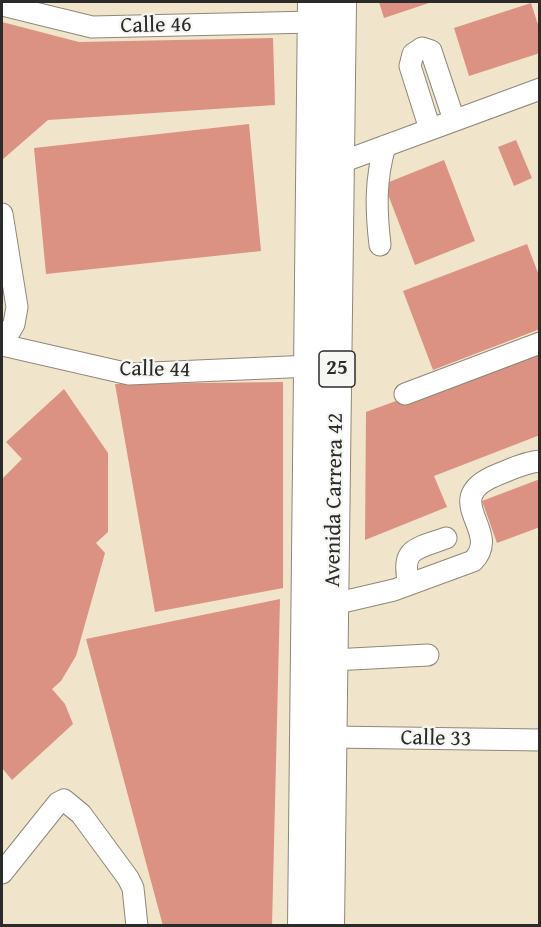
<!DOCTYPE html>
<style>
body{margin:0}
#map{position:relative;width:541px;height:927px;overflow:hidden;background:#f0e4ca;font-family:"Gentium Book Plus",serif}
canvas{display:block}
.frame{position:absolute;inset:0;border:3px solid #2b2b2b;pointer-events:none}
</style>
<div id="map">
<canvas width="541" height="927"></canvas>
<div class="frame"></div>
</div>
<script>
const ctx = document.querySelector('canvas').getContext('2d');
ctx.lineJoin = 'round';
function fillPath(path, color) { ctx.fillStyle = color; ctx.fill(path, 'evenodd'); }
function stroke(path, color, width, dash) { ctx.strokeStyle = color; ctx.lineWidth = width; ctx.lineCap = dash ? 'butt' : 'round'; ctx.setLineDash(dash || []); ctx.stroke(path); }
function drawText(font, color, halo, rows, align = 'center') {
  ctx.font = font + ' "Gentium Book Plus",serif'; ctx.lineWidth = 4.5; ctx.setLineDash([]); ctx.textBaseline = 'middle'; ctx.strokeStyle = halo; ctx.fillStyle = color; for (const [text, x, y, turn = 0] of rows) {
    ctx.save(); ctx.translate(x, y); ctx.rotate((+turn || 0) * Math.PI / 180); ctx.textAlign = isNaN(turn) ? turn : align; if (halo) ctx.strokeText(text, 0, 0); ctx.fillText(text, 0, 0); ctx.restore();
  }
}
fillPath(new Path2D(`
 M379,2H432L384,18Z
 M531,3L540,31V53L469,76L454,28Z
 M2,22L79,42L273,38L275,105L48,120L2,160Z
 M249,124L261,251L46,274L34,148Z
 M516,140L532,178L514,186L498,147Z
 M444,160L475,241L415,265L384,184Z
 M527,244L540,278V329L433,370L403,291Z
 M540,348V435L434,476L447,507L365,540L366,412Z
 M283,382V588L155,612L115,384Z
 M64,389L108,453V532L96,543L105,553L76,656L61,681L52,689L65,704L73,724L12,780L2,768V479L22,459L6,442Z
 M540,479V527L497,543L482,501Z
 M280,599L272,926H163L86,639Z`), '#dc9282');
const minor = new Path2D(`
 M2,5L92,27L314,22
 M430,129L410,66L413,54L422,48L431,51L454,120
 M339,163L540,89
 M2,214L17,307L14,324L2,345
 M380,245C376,210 375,180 385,146
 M2,345L129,374L311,366
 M405,394L540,343
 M409,584C400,548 416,549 446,538
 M334,604L394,590L473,561C504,530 435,499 499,474C512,469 525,462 540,461
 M333,660L428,655
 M332,737L540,740
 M2,873L58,803L64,800L81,814L128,878L133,888L137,926`);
const highway = new Path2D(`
 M304,926L314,2
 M328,926L340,2`);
stroke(minor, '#8e887a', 23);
stroke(highway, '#8e887a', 34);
stroke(minor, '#fff', 21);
stroke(highway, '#fff', 32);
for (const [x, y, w] of [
 [337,369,36]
]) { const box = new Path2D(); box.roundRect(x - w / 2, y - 18, w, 36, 4.5); ctx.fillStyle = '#f6f6f2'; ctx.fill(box); stroke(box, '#2b2b2b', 1.5); }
drawText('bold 21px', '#2b2b2b', null, [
 ["25",337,369]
]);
drawText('22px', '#2b2b2b', '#f6f6f2', [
 ["Calle 46",156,26,-1],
 ["Calle 44",155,370,1],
 ["Avenida Carrera 42",335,500,-89],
 ["Calle 33",436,739,1]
]);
</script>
